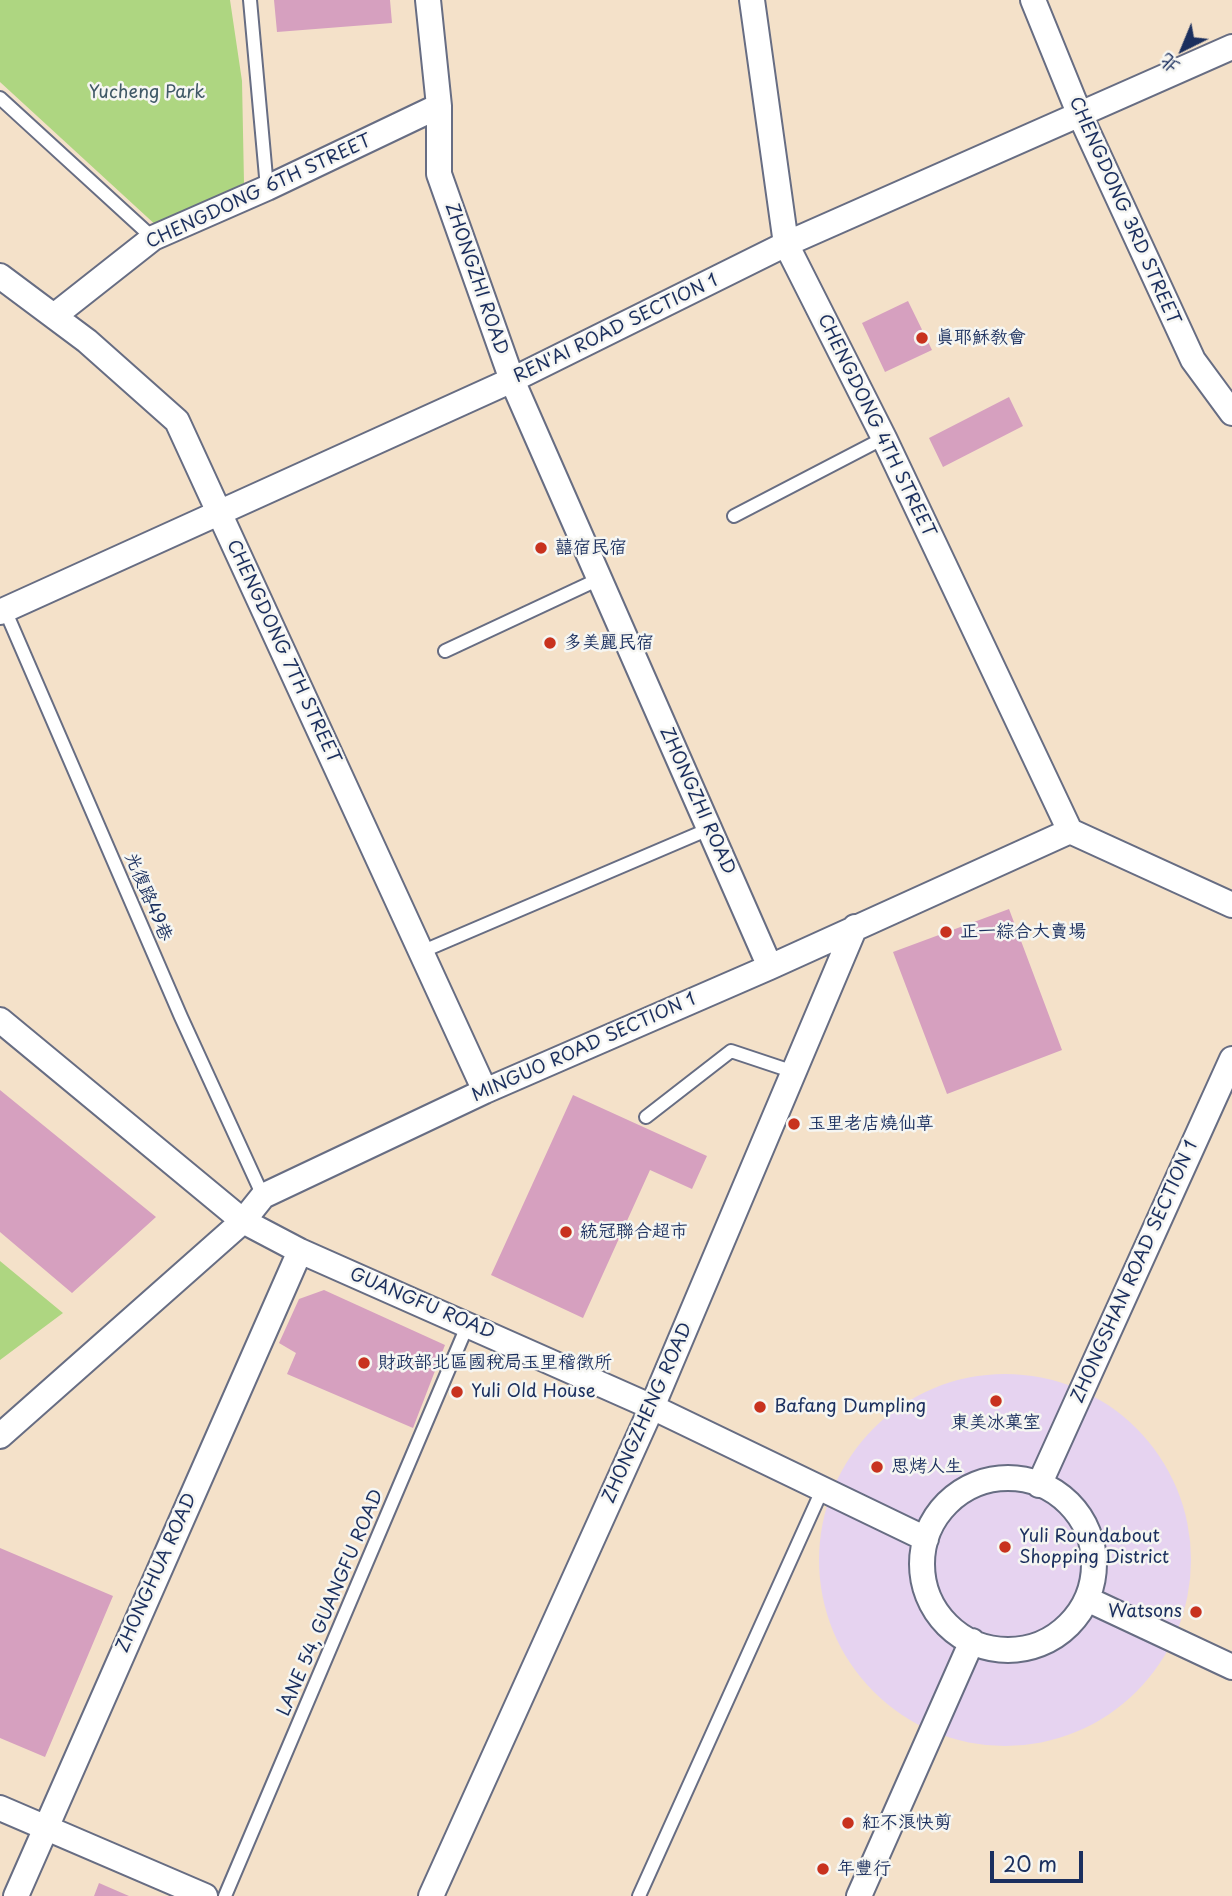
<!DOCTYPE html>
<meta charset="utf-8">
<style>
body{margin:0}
#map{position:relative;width:1232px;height:1896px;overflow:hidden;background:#f4e1c9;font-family:"Playpen Sans","LXGW WenKai TC",sans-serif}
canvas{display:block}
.north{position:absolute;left:1148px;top:14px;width:70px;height:70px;-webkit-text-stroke:5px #f6f6f2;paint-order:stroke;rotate:223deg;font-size:19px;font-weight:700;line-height:28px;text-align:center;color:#1b2f5e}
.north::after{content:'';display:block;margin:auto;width:24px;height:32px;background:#1b2f5e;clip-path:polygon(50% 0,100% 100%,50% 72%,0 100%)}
.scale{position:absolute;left:990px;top:1851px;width:93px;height:32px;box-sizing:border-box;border:4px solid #1b2f5e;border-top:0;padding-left:9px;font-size:21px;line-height:24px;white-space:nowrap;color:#1b2f5e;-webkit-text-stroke:5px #f6f6f2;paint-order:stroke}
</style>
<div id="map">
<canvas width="1232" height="1896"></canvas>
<div class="north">北</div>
<div class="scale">20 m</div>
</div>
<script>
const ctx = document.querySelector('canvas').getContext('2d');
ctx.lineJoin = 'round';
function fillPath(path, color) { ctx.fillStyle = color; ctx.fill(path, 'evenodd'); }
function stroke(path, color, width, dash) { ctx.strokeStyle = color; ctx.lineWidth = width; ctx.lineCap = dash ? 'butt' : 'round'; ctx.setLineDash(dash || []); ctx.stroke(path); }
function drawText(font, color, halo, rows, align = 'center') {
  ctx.font = font + ' "Playpen Sans","LXGW WenKai TC",sans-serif'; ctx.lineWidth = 5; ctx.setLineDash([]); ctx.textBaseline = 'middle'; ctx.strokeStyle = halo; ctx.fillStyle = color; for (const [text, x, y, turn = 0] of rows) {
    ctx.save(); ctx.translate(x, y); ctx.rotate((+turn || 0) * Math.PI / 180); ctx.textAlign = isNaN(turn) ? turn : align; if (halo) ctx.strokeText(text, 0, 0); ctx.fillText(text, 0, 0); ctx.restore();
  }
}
fillPath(new Path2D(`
 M819 1560a186 186 0 1 1 372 0a186 186 0 1 1-372 0Z`), '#e6d3f0');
fillPath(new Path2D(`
 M0,0H230L242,81L244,183L159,228L0,82Z
 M0,1261L63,1313L0,1360Z`), '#aed681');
fillPath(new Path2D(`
 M274,0H390L392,23L277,32Z
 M908,301L932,350L885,372L862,323Z
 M1009,397L1023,426L943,467L929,438Z
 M1009,909L1062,1050L947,1094L893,952Z
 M0,1090L156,1217L72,1293L0,1232Z
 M573,1095L707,1156L692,1189L650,1170L583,1318L491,1275Z
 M324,1290L445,1345L413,1428L287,1374L296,1353L279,1343L299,1299Z
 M0,1548L113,1596L45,1757L0,1738Z
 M99,1883L129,1896H94Z`), '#d6a0bf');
const lane = new Path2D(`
 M250,0L267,188
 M0,98L153,238
 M734,516L884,438
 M5,610L181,1017L263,1196
 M445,651L599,579
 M421,952L709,829
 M646,1117L731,1051L794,1072
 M225,1896L468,1324
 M639,1896L823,1488`);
const street = new Path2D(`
 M428,0L439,106V174L512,380L770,967
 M752,0L786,244L884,438L1070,831
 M1033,0L1079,113L1193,360L1232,413
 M0,276L87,341L177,421L485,1091
 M54,316L153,238L267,188L439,106
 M0,612L512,380L786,244L1232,47
 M0,1020L243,1221L300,1251L652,1407L926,1539
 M0,1436L243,1221L263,1196L485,1091L770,967L1070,831L1232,905
 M922 1564a86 86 0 1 1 172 0a86 86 0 1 1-172 0Z
 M1039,1485L1232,1059
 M1089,1600L1232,1667
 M0,1808L205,1896
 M16,1896L300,1251
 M431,1896L652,1407L855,927
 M859,1896L972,1641`);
stroke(lane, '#676d83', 16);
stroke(street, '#676d83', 28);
stroke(lane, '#fff', 12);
stroke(street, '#fff', 24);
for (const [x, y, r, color] of [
 [922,338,7,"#c8321e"],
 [541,548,7,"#c8321e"],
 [550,643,7,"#c8321e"],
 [946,932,7,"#c8321e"],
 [794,1124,7,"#c8321e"],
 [566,1232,7,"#c8321e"],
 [364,1363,7,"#c8321e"],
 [457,1392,7,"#c8321e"],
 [996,1401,7,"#c8321e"],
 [760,1407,7,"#c8321e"],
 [877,1467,7,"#c8321e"],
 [1005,1547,7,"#c8321e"],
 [1196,1612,7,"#c8321e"],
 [848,1823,7,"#c8321e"],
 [823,1869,7,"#c8321e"]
]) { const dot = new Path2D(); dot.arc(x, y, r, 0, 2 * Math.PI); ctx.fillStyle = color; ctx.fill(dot); stroke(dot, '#f6f6f2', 2.5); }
drawText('18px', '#405967', '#f6f6f2', [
 ["Yucheng Park",147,93]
]);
drawText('18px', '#1b2f5e', '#f6f6f2', [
 ["CHENGDONG 6TH STREET",259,192,-25],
 ["CHENGDONG 3RD STREET",1124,211,66],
 ["ZHONGZHI ROAD",476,279,71],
 ["REN'AI ROAD SECTION 1",616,329,-26],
 ["CHENGDONG 4TH STREET",876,426,64],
 ["CHENGDONG 7TH STREET",283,652,65],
 ["ZHONGZHI ROAD",697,801,66],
 ["光復路49巷",148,897,67],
 ["MINGUO ROAD SECTION 1",584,1048,-24],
 ["ZHONGSHAN ROAD SECTION 1",1135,1272,-66],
 ["GUANGFU ROAD",422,1304,23],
 ["ZHONGZHENG ROAD",648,1413,-66],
 ["ZHONGHUA ROAD",157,1573,-66],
 ["LANE 54, GUANGFU ROAD",331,1603,-67]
]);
drawText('18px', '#1b2f5e', '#f6f6f2', [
 ["真耶穌教會",936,338],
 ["囍宿民宿",555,548],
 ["多美麗民宿",564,643],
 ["正一綜合大賣場",960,932],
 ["玉里老店燒仙草",808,1124],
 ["統冠聯合超市",580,1232],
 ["財政部北區國稅局玉里稽徵所",378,1363],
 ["Yuli Old House",471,1392],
 ["Bafang Dumpling",774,1407],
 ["東美冰菓室",996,1423,"center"],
 ["思烤人生",891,1467],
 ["Yuli Roundabout",1019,1537],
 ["Shopping District",1019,1558],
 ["Watsons",1182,1612,"right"],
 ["紅不浪快剪",862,1823],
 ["年豐行",837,1869]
], 'left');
</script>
